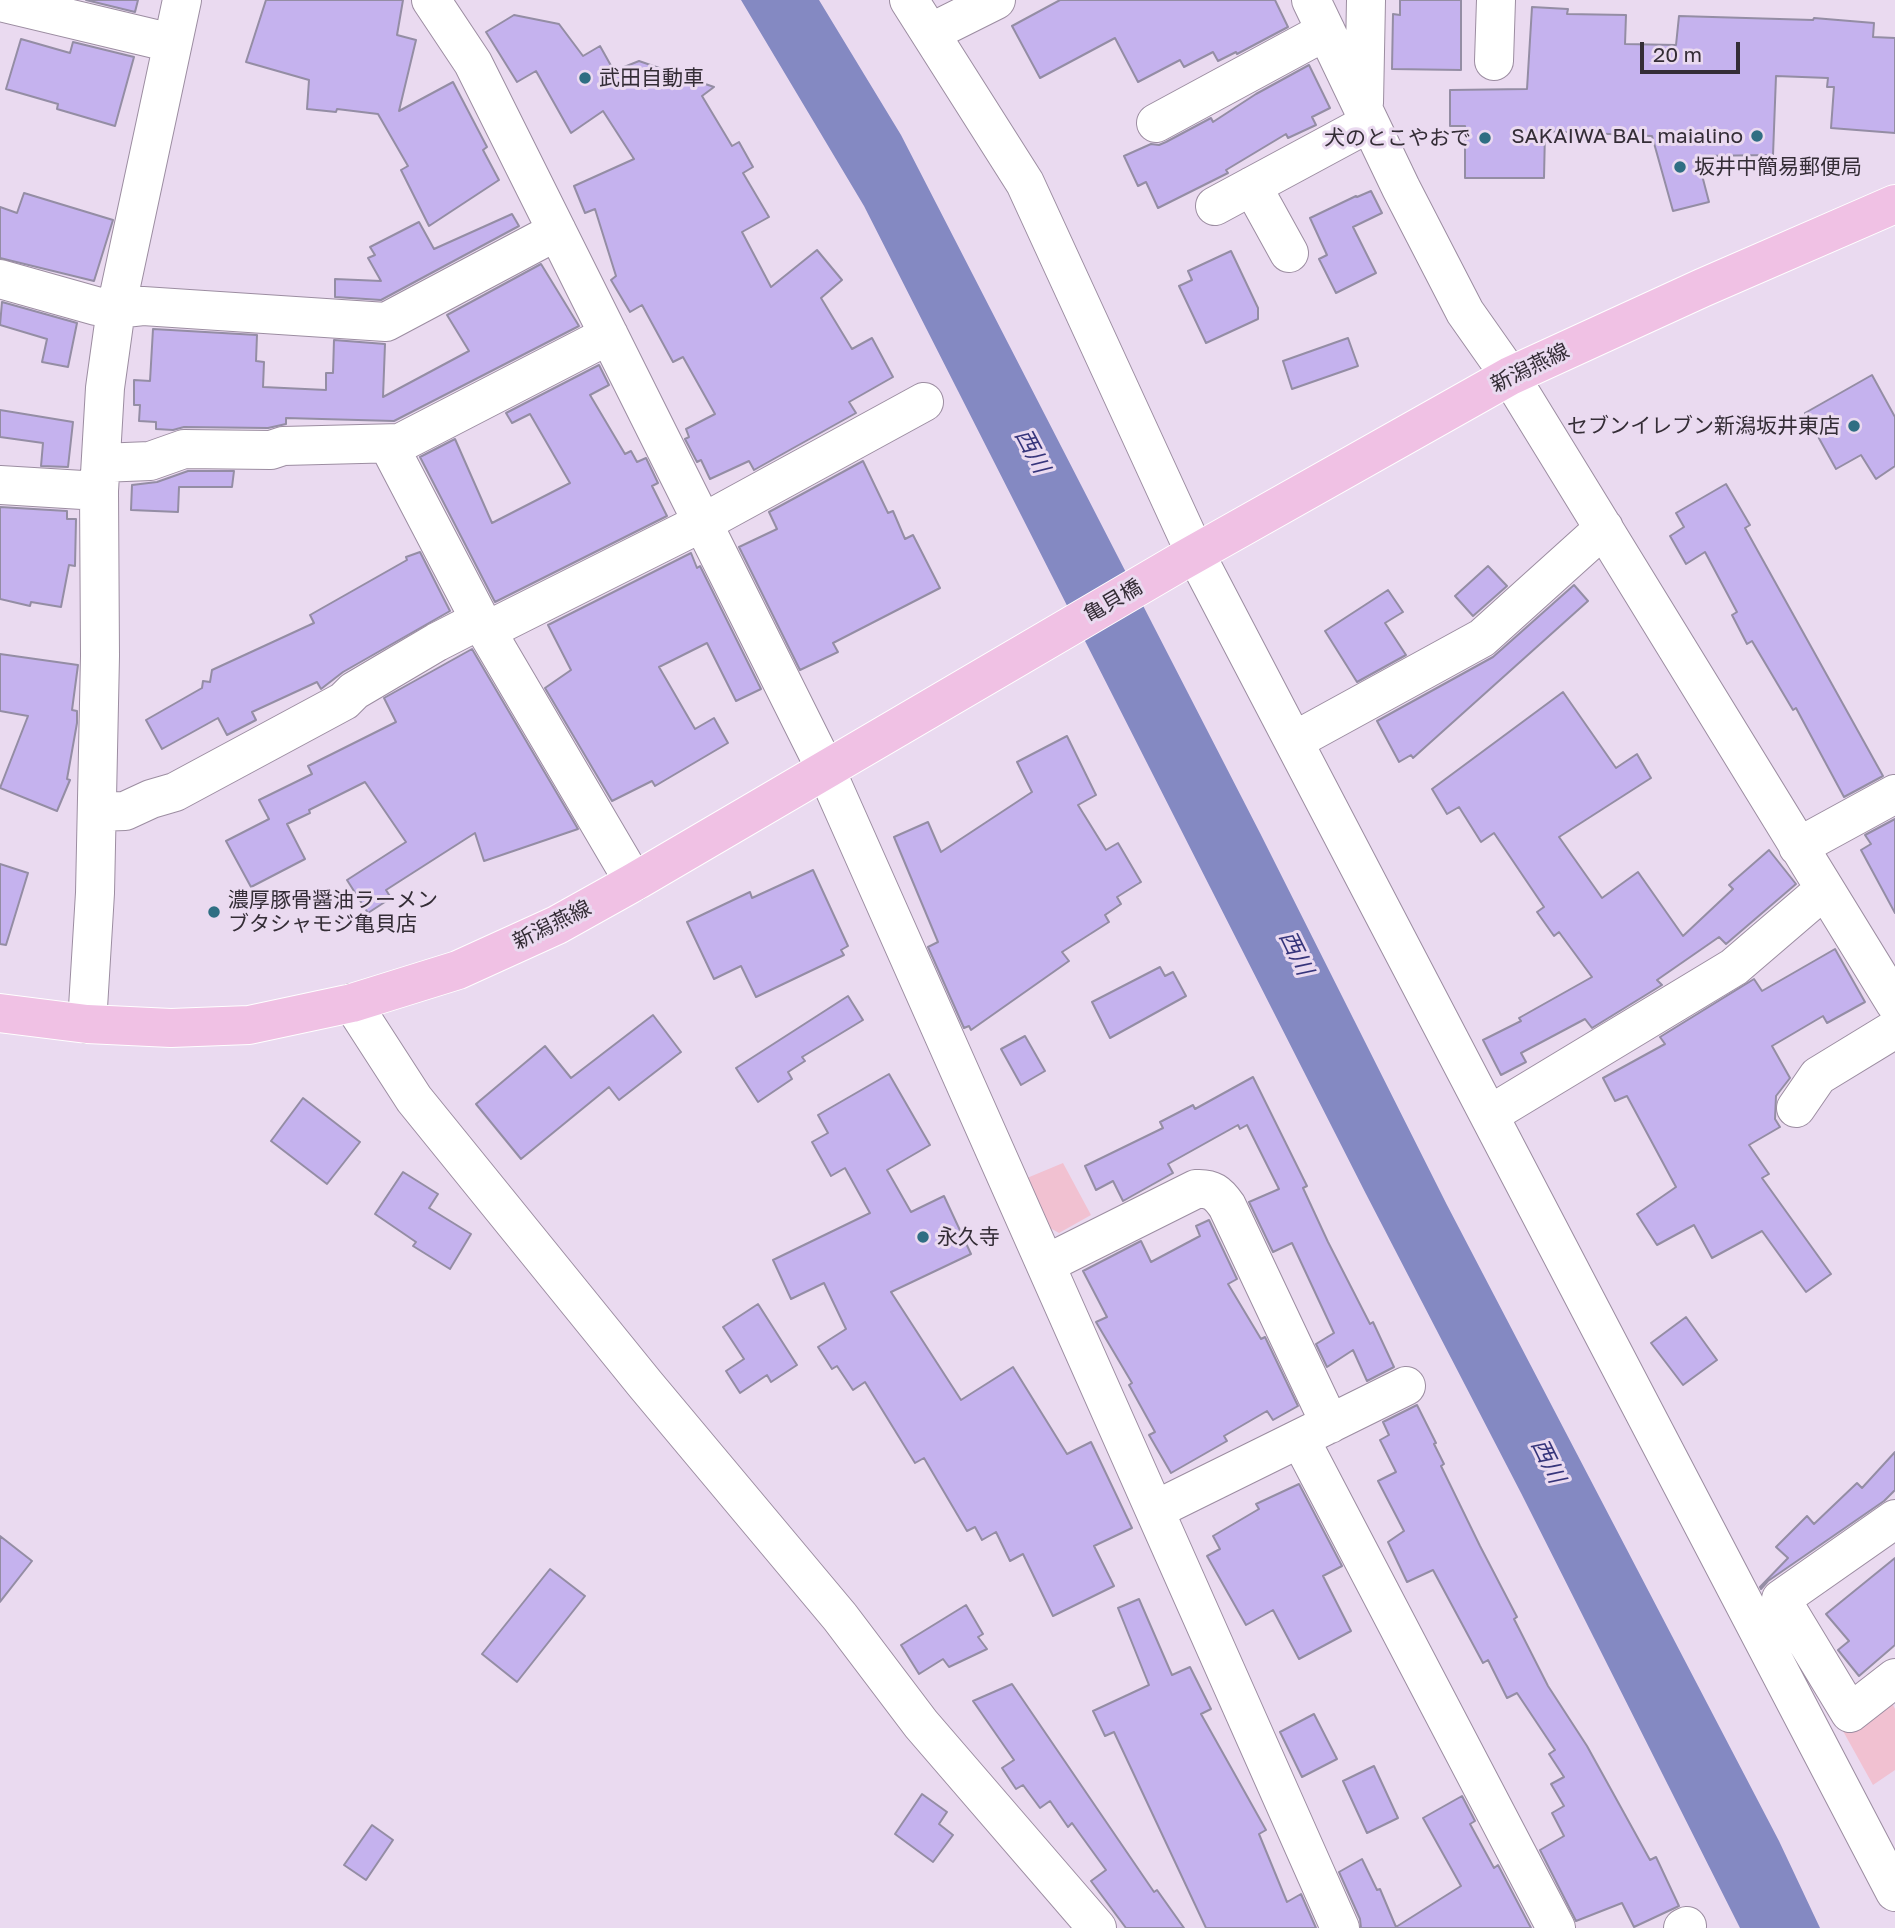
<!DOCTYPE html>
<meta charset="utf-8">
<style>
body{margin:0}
#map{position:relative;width:1895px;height:1928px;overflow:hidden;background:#eadaf0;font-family:"Golos Text",sans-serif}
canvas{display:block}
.scale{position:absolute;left:1640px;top:42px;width:100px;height:32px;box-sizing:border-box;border:4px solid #342d36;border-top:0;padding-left:9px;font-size:21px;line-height:24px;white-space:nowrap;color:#342d36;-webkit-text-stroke:5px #eadaf0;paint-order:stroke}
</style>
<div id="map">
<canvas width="1895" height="1928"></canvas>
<div class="scale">20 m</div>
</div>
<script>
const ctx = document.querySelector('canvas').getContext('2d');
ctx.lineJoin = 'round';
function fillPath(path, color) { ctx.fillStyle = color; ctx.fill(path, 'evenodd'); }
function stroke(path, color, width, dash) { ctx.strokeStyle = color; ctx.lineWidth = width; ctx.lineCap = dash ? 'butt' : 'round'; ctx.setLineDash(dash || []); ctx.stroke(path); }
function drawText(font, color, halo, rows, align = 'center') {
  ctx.font = font + ' "Golos Text","Noto Sans JP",sans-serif'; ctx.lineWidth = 6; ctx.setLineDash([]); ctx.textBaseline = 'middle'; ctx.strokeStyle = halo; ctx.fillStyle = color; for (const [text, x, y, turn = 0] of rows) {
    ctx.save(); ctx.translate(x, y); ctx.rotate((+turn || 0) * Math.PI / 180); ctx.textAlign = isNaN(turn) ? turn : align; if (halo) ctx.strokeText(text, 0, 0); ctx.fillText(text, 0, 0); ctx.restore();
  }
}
fillPath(new Path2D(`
 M1063,1163L1091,1215L1059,1233L1050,1228L1027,1178Z
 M1877,1702L1893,1705L1895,1709V1770L1873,1785L1843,1731Z`), '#f1c1d1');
fillPath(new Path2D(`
 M741,0H819L901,135L1260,833L1447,1205L1779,1841L1820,1928H1740L1521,1493L1366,1194L864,206Z`), '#8489c2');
const building = new Path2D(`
 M86,0H138L135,12Z
 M266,0H403L397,35L416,40L399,111L453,82L487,147L483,150L499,180L429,226L401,170L408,166L378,114L337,109L336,112L307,109L309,80L246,62Z
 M1060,0H1275L1288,27L1237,54L1236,52L1218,61L1213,52L1184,67L1180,60L1138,82L1115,38L1040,78L1012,26Z
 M1400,0H1461V70L1392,69L1393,14L1400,15Z
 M1532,7L1568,9L1567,14L1626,15L1625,44L1676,45L1679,16L1813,20L1814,18L1874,23L1873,37L1895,38V133L1831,128L1834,87H1827L1828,78L1776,76L1773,155L1697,156L1709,202L1673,211L1652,136L1545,131L1544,178H1465V126H1450V90L1527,89Z
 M514,15L559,24L583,56L600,46L614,71L639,61L714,87L702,96L732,146L739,142L753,167L743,173L769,217L742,232L771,287L817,250L842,280L821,298L852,349L872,338L893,377L849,402L856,413L754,470L749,461L710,479L701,460L697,462L685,439L689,437L686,429L715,414L683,357L673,362L642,305L630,312L611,280L616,276L595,209L585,213L574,186L634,159L603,111L571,133L536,71L517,82L486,32Z
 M21,39L70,53L73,42L134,57L115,126L57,109L58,104L6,89Z
 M1309,65L1330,108L1312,117L1316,125L1288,138L1286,134L1226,170L1228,173L1158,208L1146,182L1138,186L1124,156L1151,144L1159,145L1166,142L1211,118L1213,122L1256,94Z
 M1371,191L1382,213L1353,227L1376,273L1336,293L1319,259L1327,255L1310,218L1356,196L1357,197Z
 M24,193L113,220L94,281L0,258V207L17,213Z
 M512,214L519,226L381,300L335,297V279L381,281L368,258L375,255L370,247L419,222L434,249Z
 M1231,251L1258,308V319L1206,343L1179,286L1192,280L1188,271Z
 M541,264L579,326L394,421L286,418V424L268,428L184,427L173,430L156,429V422L139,421L140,405H134V380L150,381L153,329L257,335L256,361L264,362L263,387L326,390V373H333L334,340L385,344L383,397L469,351L447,315Z
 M2,302L77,323L68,367L42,362L47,339L0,325Z
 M1348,338L1358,366L1292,389L1283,361Z
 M599,365L609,385L590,395L625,454L631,451L637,462L646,458L658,483L652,486L667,516L495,602L420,457L455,439L492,523L570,483L530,414L512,423L506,413Z
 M1872,375L1895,417V466L1876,479L1861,455L1836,469L1805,413Z
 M0,410L73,422L68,467L41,466L43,443L0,437Z
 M863,461L888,513L893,511L905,539L913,535L940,588L833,643L838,652L800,670L739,547L777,529L769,512Z
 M188,471H234L232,487H179L178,512L131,510L132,485L157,482Z
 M1726,484L1750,525L1745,528L1883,776L1844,797L1796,708L1793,710L1752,641L1747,644L1732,615L1737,612L1705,552L1686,564L1670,536L1684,527L1676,513Z
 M0,507L67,511V519H76L75,566L69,565L61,607L31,602L30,606L0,599Z
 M420,552L450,611L343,672L321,689L317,682L252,712L256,720L227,735L218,718L162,749L146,720L202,688L203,681L210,682L212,670L314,623L310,615L407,560L406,557Z
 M691,553L697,568L700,566L761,689L736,701L707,643L659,667L695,729L714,718L728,743L655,786L652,781L612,801L545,688L571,670L548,625Z
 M1488,566L1507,586L1473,616L1455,596Z
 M1574,585L1588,601L1413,758L1411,755L1399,762L1377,721L1493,657Z
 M1388,590L1403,612L1385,623L1406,655L1357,682L1325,631Z
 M472,649L578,829L484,861L475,833L386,890L391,898L368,913L347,880L406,842L365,782L309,810L310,813L287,824L305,859L251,887L226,841L269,819L259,800L312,774L308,766L396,722L384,698Z
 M0,654L78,665L72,710L77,711V723L67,779L70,780L57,811L0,788L28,716L0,711Z
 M1563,692L1616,768L1637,754L1651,778L1559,837L1602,898L1638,872L1683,936L1733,889L1729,885L1769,850L1796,884L1726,944L1719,937L1657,980L1662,985L1592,1028L1585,1019L1521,1053L1526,1062L1501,1075L1483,1040L1521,1021L1519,1018L1592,977L1559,932L1554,936L1537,912L1544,907L1494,833L1481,842L1459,807L1447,814L1432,789Z
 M1067,736L1096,795L1078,805L1106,850L1118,843L1141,882L1117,897L1121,904L1105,915L1109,922L1062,952L1069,961L971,1030L969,1026L964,1028L928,947L938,942L894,837L928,822L941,852L1032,792L1017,762Z
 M1895,819V913L1861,850L1871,844L1865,835Z
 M0,864L28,873L6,945L0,944Z
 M813,870L848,946L841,950L844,955L756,997L741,966L714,979L687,922L750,892L752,898Z
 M1835,949L1865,1002L1827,1023L1823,1016L1772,1046L1790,1078L1776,1096L1775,1119L1780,1127L1749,1145L1769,1174L1762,1178L1831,1274L1806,1292L1762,1231L1712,1258L1694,1225L1657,1245L1637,1214L1676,1187L1627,1096L1615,1101L1603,1078L1665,1044L1660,1037L1754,979L1762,991Z
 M1160,967L1165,976L1173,972L1186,996L1110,1038L1092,1002Z
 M848,996L863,1020L802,1057L805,1061L788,1072L792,1079L758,1102L736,1068Z
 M653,1015L681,1052L619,1100L609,1087L521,1159L476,1104L545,1046L571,1078Z
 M1025,1036L1045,1071L1021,1085L1001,1049Z
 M889,1074L930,1145L887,1170L911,1212L944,1196L971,1254L891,1292L961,1400L1013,1367L1067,1454L1091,1442L1132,1528L1094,1546L1114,1586L1053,1616L1023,1554L1010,1561L996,1532L982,1540L975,1527L967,1531L924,1458L915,1463L865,1382L853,1390L837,1366L832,1369L818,1347L846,1329L824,1283L791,1299L773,1260L870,1213L845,1168L831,1176L812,1142L828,1133L818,1115Z
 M1253,1077L1307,1186L1303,1188L1328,1242L1370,1324L1373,1322L1394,1367L1367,1381L1353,1350L1327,1367L1316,1344L1334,1333L1292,1243L1273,1252L1249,1202L1279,1189L1247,1125L1240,1129L1238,1125L1168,1164L1173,1173L1123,1201L1113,1181L1096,1190L1085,1166L1163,1128L1160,1122L1193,1105L1195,1109Z
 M303,1098L360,1142L327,1184L271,1141Z
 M403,1172L438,1194L429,1208L471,1234L450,1269L413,1246L416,1242L375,1214Z
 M1209,1220L1237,1279L1228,1284L1261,1339L1265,1337L1298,1406L1273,1420L1267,1411L1224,1436L1227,1441L1171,1473L1149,1435L1155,1432L1129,1385L1132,1383L1096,1322L1107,1317L1083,1271L1141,1241L1151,1262L1200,1236L1196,1226Z
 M758,1304L797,1365L771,1382L767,1375L740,1393L726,1371L744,1359L723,1327Z
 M1686,1317L1717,1360L1683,1385L1651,1343Z
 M1417,1405L1436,1443L1434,1444L1444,1464L1441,1466L1480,1546L1517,1617L1514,1619L1548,1686L1587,1746L1650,1860L1656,1857L1679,1906L1634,1927L1622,1903L1576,1921L1540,1850L1564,1836L1552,1813L1564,1806L1551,1784L1564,1777L1549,1754L1555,1750L1517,1693L1507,1698L1488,1660L1483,1663L1433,1570L1407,1582L1388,1542L1404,1531L1378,1481L1396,1472L1380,1440L1389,1435L1383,1422Z
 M1895,1452V1490L1884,1501L1768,1581L1761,1589L1760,1587L1788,1558L1776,1547L1807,1516L1814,1524L1857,1483L1862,1488Z
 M1299,1484L1342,1566L1323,1576L1351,1631L1299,1659L1273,1610L1246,1625L1207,1556L1220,1549L1213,1536L1259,1509L1256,1504Z
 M0,1536L32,1561L0,1602Z
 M1895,1558V1645L1859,1676L1838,1650L1849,1641L1826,1614Z
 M550,1569L585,1596L517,1682L482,1654Z
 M1139,1599L1172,1675L1190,1667L1211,1709L1201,1714L1266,1830L1259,1834L1287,1902L1301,1894L1316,1928H1206L1114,1732L1105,1736L1093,1711L1149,1685L1118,1608Z
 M966,1605L983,1634L978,1637L987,1649L949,1667L943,1659L919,1674L901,1645Z
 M1012,1684L1154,1892L1157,1890L1184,1928H1126L1091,1881L1106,1870L1072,1823L1068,1827L1050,1801L1040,1808L1023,1785L1016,1789L1002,1768L1014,1760L973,1701Z
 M1314,1714L1337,1759L1302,1777L1280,1732Z
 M1374,1766L1398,1818L1367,1833L1343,1781Z
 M922,1794L947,1812L939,1824L953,1835L933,1862L895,1834Z
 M1462,1796L1475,1821L1470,1824L1494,1868L1498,1865L1531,1928H1361L1360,1919L1339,1872L1362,1859L1377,1890L1380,1889L1396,1927L1461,1886L1423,1818Z
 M372,1825L393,1840L366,1880L344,1865Z`);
fillPath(building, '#c5b2ee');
stroke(building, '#948da4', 2);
const minor = new Path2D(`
 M431,0L473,63L825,768L1340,1928
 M909,0L1025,183L1195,553L1895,1892
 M1311,0L1401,188L1465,312L1510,376L1895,1003
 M0,2L172,43
 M930,33L996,0
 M1494,61L1496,0
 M1364,103L1366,0
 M1156,123L1326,31
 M1252,186L1289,253
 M1215,206L1369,123
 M0,279L96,306L116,309L143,306L386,322L557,231
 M388,444L480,620L634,882
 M101,463L150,461L184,449L271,450L283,446L400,443L609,335
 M0,485L99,491
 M486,631L719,514L924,402
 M1294,741L1482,638L1604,528
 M97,812L125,811L151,799L175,792L344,701L354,691L437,642L480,620
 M1798,847L1895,794
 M352,1003L414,1099L645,1384L840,1617L921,1724L1097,1928
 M87,1024L95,893L100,656L99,491L105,388L116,309L182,0
 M1796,1108L1818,1076L1895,1029
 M1489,1115L1734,967L1825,889
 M1046,1264L1196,1189C1212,1188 1218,1193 1227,1206L1330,1424
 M1300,1439L1556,1928
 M1155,1510L1406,1386
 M1895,1519L1781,1599L1850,1713L1895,1678
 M1683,1928L1687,1926`);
const major = new Path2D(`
 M0,1013L87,1024L171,1028L249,1025L352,1003L458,970L557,925L634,882L1180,562L1510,376L1702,288L1895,204`);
stroke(minor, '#9c8da1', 40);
stroke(major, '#fff', 40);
stroke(minor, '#fff', 38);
stroke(major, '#f0c1e4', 38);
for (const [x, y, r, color] of [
 [585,78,7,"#2f6e83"],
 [1757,136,7,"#2f6e83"],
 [1485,138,7,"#2f6e83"],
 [1680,167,7,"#2f6e83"],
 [1854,426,7,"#2f6e83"],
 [214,912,7,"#2f6e83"],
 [923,1237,7,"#2f6e83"]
]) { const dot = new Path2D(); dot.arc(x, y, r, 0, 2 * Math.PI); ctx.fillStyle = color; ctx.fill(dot); stroke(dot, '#eadaf0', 2.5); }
drawText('21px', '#342d36', '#eadaf0', [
 ["武田自動車",599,78],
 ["SAKAIWA BAL maialino",1743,136,"right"],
 ["犬のとこやおで",1471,138,"right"],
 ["坂井中簡易郵便局",1694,167],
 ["セブンイレブン新潟坂井東店",1840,426,"right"],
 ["濃厚豚骨醤油ラーメン",228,900],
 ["ブタシャモジ亀貝店",228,924],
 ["永久寺",937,1237]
], 'left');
drawText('21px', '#342d36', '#eadaf0', [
 ["新潟燕線",1530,368,-26],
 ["亀貝橋",1113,601,-30],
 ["新潟燕線",552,925,-26]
]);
drawText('italic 23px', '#36357b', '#eadaf0', [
 ["西川",1032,451,62],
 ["西川",1296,953,64],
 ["西川",1548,1461,64]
]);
</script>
